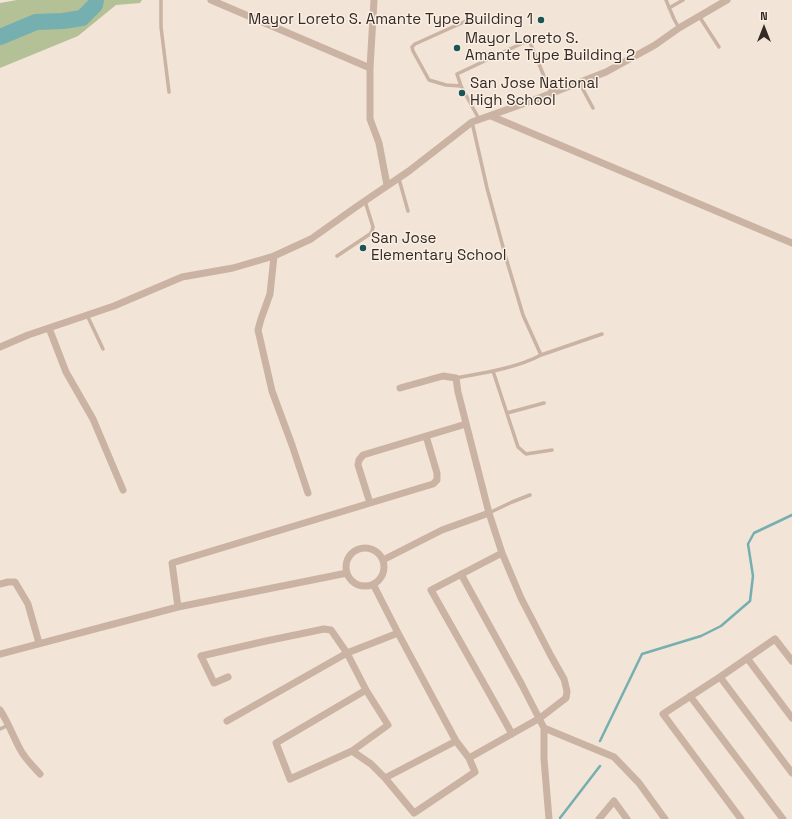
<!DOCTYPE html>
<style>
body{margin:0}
#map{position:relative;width:792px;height:819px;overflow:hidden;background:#f2e4d7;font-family:"Space Grotesk",sans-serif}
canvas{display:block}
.north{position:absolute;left:744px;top:8px;width:40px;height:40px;-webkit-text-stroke:3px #faefe3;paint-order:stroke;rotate:0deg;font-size:11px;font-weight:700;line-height:16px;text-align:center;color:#342925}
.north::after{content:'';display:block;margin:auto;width:14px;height:18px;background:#342925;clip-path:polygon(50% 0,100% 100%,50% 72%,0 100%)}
</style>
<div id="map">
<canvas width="792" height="819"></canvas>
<div class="north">N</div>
</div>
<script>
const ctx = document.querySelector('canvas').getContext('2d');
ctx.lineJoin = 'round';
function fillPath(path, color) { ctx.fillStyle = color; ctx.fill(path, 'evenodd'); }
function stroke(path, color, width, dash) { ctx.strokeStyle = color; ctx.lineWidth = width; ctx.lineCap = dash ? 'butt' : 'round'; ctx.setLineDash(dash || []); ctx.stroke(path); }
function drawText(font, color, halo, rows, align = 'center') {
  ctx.font = font + ' "Space Grotesk",sans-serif'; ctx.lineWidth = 3; ctx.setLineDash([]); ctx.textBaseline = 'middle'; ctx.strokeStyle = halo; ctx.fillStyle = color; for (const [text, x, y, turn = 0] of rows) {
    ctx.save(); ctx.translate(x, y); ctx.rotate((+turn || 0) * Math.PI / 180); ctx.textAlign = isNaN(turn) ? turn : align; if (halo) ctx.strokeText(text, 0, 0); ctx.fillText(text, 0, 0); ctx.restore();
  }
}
fillPath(new Path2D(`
 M17,0H142L140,3L116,5L78,36L0,68V3Z`), '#b4c196');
stroke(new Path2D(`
 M600,741L642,654L701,636L721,626L750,601L753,576L748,544L754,533L792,515
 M560,818L600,766`), '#75afb0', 2.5);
stroke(new Path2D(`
 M0,37L36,22L63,21L82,18L95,5L96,0`), '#75afb0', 16);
stroke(new Path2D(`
 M161,0V27L169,92
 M666,0L674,19L679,28
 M669,8L683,0
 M699,16L719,47
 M579,82L593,108
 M461,86L446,85L429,80L413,51L412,47L415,44L475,17
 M479,119L461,86L457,74L529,40L551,93
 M399,179L408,211
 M337,256L370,234L372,231L373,227L365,201
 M87,315L103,349
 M541,355L602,334
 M493,371L518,447L526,454L552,450
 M456,378C483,373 517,368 541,355L523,315L506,258L487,188L472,122
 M507,413L544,403
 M489,513L512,502L530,495
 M0,729L9,725`), '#cab3a2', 3.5);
stroke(new Path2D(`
 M211,0L370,68
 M374,0L370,68V119L379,143L387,185
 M491,116L792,243
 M274,256L270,294L261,319L258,330L272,391L292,445L308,493
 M49,328L66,372L93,419L123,490
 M0,347L28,335L114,306L182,277L233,268L274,256L311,239L356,207L409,171L472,122L534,100L606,72L655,45L679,28L727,0
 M370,503L358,465L359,460L363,455L466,424
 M346 567a19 19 0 1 1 38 0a19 19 0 1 1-38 0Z
 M502,553L431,590L492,698L512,734
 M383,560L442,530L489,513
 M461,574L522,685L544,728V759L549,819
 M0,584L8,582H15L28,604L39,643
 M373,584L398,633L456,741L469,758
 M178,607L172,563L433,484L437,480V473L426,436
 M0,654L178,607L347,573
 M747,658L792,718
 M228,677L214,683L201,656L266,641L324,629L331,630L347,653L366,690L388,725L352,751L290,779L276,743L366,690
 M720,677L792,773
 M690,696L783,819
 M0,710C8,722 13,736 20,749C25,759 33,766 40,774
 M227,721L347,653L398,633
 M544,728L614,757L639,783L665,819
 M352,751L371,764L385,778L414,813L475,772L469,758L540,718L566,698L567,691L564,679L551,656L521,598L502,553L489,513L458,392L456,378L443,376L400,388
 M385,778L456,741
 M599,819L614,801L627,819
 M741,819L663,714L720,677L775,639L792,661`), '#cab3a2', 7);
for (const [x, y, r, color] of [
 [541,20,4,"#195557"],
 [457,48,4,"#195557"],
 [462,93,4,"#195557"],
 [363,248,4,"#195557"]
]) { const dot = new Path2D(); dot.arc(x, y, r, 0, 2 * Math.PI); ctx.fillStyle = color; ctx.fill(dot); stroke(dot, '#faefe3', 1.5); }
drawText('15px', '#342925', '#faefe3', [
 ["Mayor Loreto S. Amante Type Building 1",533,20,"right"],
 ["Mayor Loreto S.",465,39],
 ["Amante Type Building 2",465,56],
 ["San Jose National",470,84],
 ["High School",470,101],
 ["San Jose",371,239],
 ["Elementary School",371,256]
], 'left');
</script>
